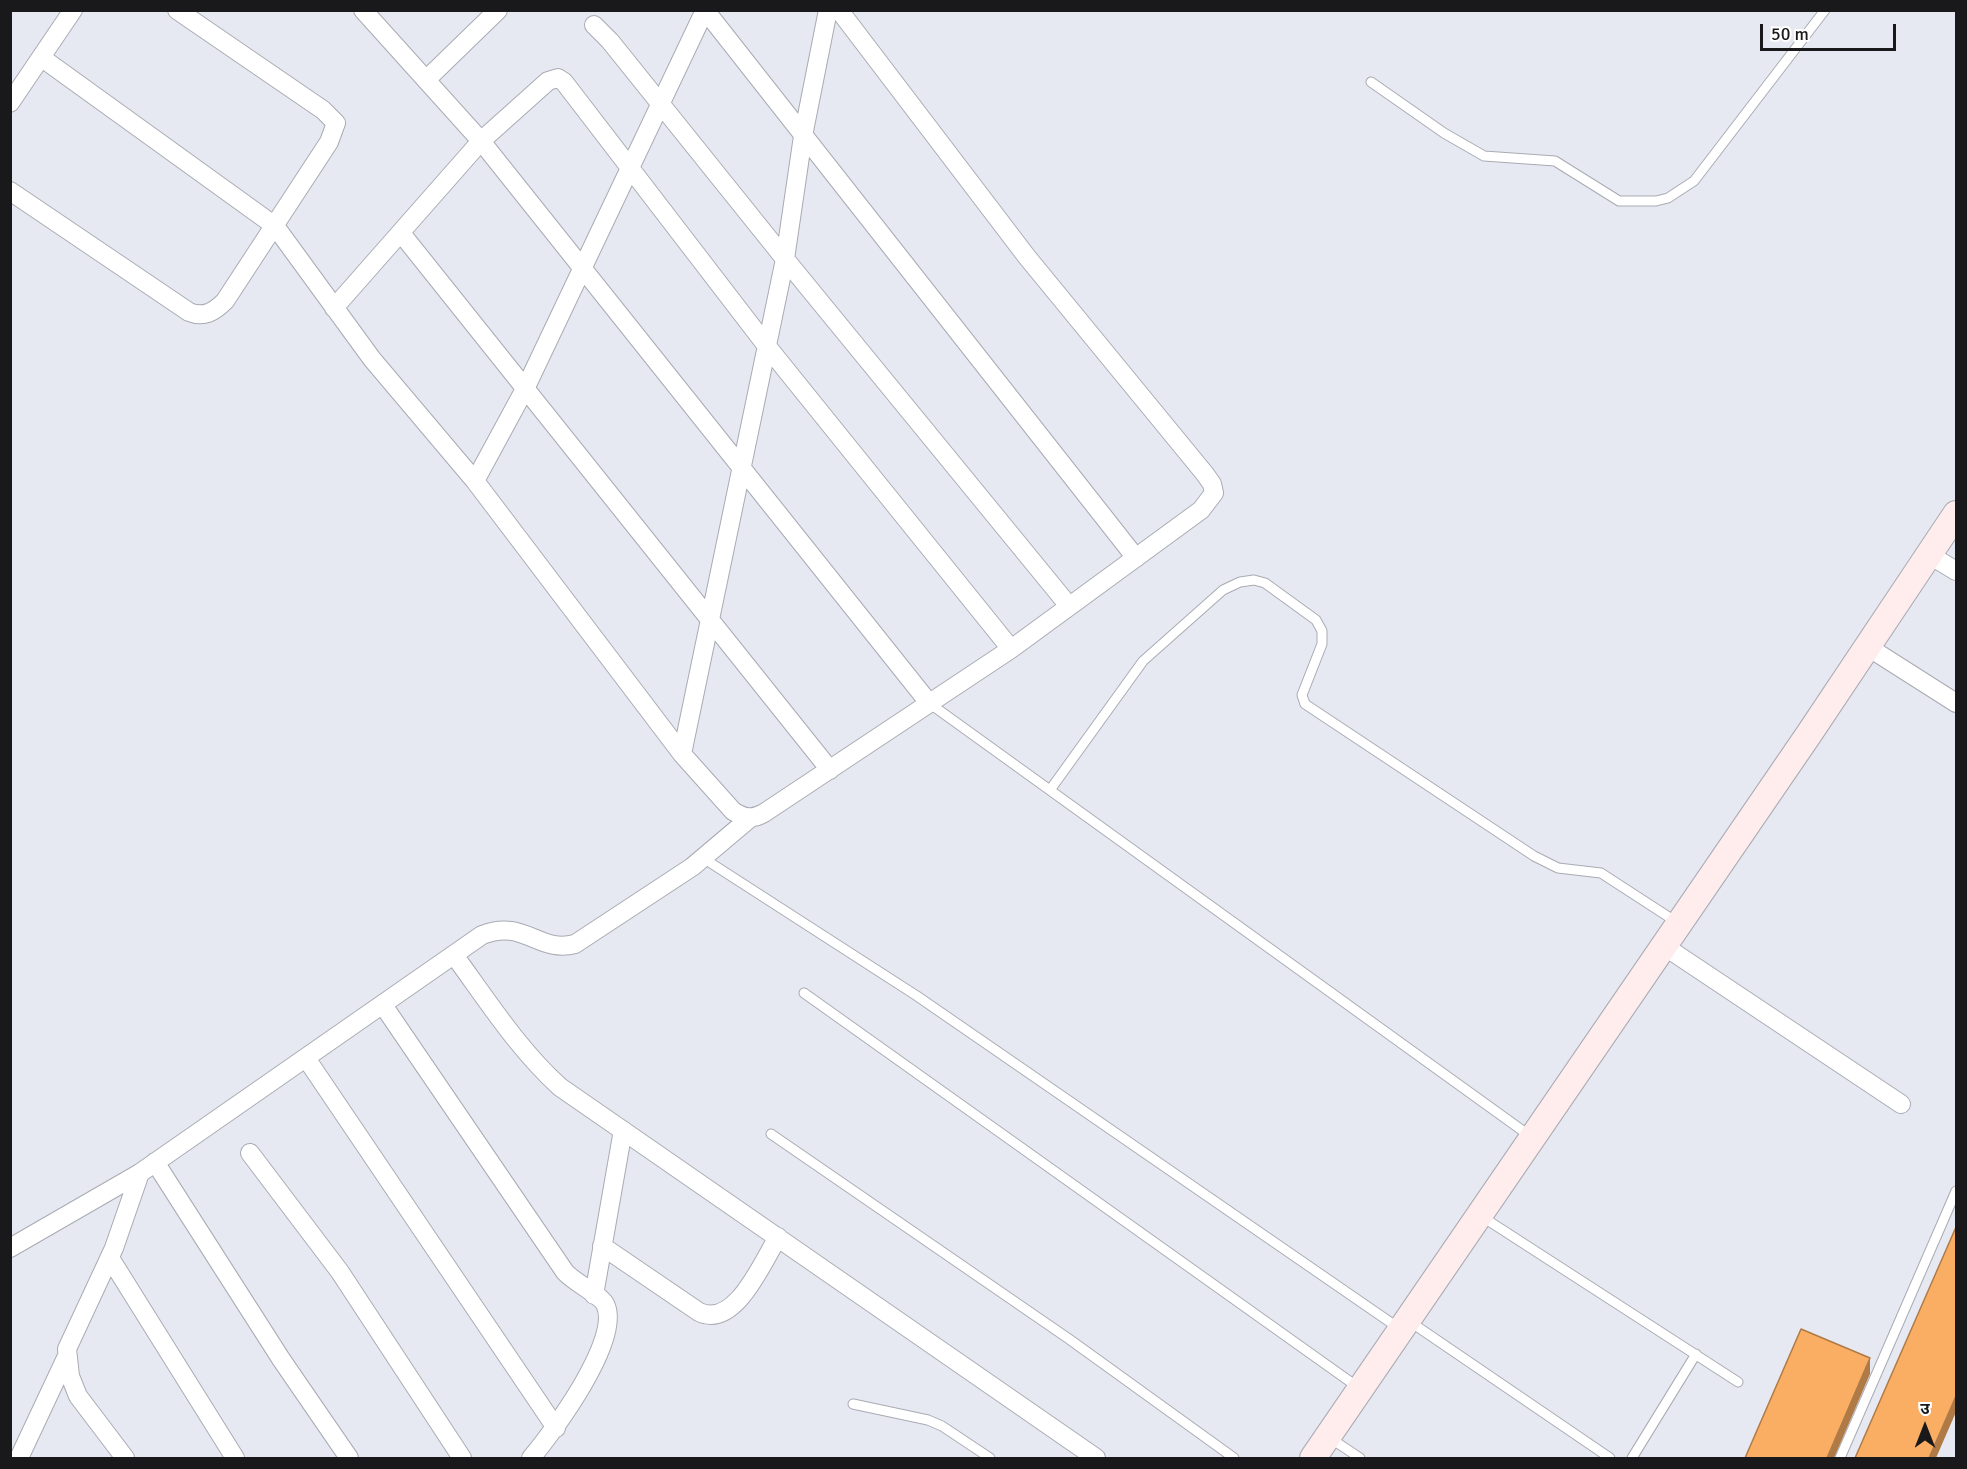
<!DOCTYPE html>
<meta charset="utf-8">
<style>
body{margin:0}
#map{position:relative;width:1967px;height:1469px;overflow:hidden;background:#e7e9f2;font-family:Signika,"Noto Sans Devanagari",sans-serif}
canvas{display:block}
.frame{position:absolute;inset:0;border:12px solid #19191c;pointer-events:none}
.north{position:absolute;left:1895px;top:1397px;width:60px;height:60px;-webkit-text-stroke:4px #fff;paint-order:stroke;rotate:0deg;font-size:16px;font-weight:700;line-height:24px;text-align:center;color:#19191c}
.north::after{content:'';display:block;margin:auto;width:21px;height:27px;background:#19191c;clip-path:polygon(50% 0,100% 100%,50% 72%,0 100%)}
.scale{position:absolute;left:1760px;top:24px;width:136px;height:27px;box-sizing:border-box;border:3px solid #19191c;border-top:0;padding-left:8px;font-size:18px;line-height:21px;white-space:nowrap;color:#19191c;-webkit-text-stroke:4px #fff;paint-order:stroke}
</style>
<div id="map">
<canvas width="1967" height="1469"></canvas>
<div class="frame"></div>
<div class="north">उ</div>
<div class="scale">50 m</div>
</div>
<script>
const ctx = document.querySelector('canvas').getContext('2d');
ctx.lineJoin = 'round';
function stroke(path, color, width, dash) { ctx.strokeStyle = color; ctx.lineWidth = width; ctx.lineCap = dash ? 'butt' : 'round'; ctx.setLineDash(dash || []); ctx.stroke(path); }
function fillPath(path, color) { ctx.fillStyle = color; ctx.fill(path, 'evenodd'); }
const service = new Path2D(`
 M1371,82L1444,133L1484,156L1555,161L1619,201H1656L1668,198L1694,181L1825,10
 M929,703L1530,1136
 M1050,790L1143,661L1223,590L1240,582L1254,580L1265,583L1316,620L1322,631V644L1302,695L1305,704L1534,856L1558,868L1601,873L1678,923
 M703,858L917,996L1400,1329
 M804,993L1359,1388
 M771,1134L1069,1339L1234,1458
 M1481,1216L1738,1382
 M1409,1321L1610,1458
 M853,1404L928,1420L942,1426L990,1458
 M1330,1438L1360,1458
 M1632,1458L1696,1354
 M1840,1458L1956,1191`);
const minor = new Path2D(`
 M363,10L481,141L929,703
 M705,10L1136,558
 M594,25L610,41L785,259L1069,606
 M42,58L275,226L372,359L475,481L682,754L733,811C744,818 752,820 764,813L1011,649L1201,510L1214,493L1212,484L1205,474L1027,257L839,10
 M427,79L498,10
 M10,103L73,10
 M10,191L189,312C204,318 214,312 225,301L329,142L336,123L323,110L177,10
 M401,233L830,770
 M334,308L481,141L548,81L558,78L564,82L766,345L1011,649
 M475,481L526,387L705,10
 M1928,554L1956,571
 M1868,647L1956,703
 M682,754L785,259L803,136L828,10
 M1664,946L1901,1104
 M454,955C487,1000 518,1049 560,1087L1096,1458
 M383,1005L565,1272C575,1283 599,1294 605,1304C623,1338 553,1432 531,1458
 M306,1058L556,1428
 M250,1153L340,1272L462,1458
 M155,1162L281,1359L349,1458
 M602,1246L699,1312C735,1329 762,1263 778,1237
 M10,1248L140,1173L482,935C524,918 539,954 575,944L692,867L750,818
 M110,1258L235,1458
 M594,1295L623,1130
 M19,1458L66,1358
 M125,1458L78,1396L70,1376L67,1349L114,1248L140,1173`);
const secondary = new Path2D(`
 M1313,1458L1809,734L1956,514`);
stroke(service, '#a9abb3', 11);
stroke(minor, '#a9abb3', 20);
stroke(secondary, '#a9abb3', 28);
stroke(service, '#fff', 9);
stroke(minor, '#fff', 18);
stroke(secondary, '#ffecec', 26);
fillPath(new Path2D(`
 M1870,1358V1374L1834,1458H1827Z
 M1956,1396V1412L1936,1458H1929Z`), '#af7a45');
const building = new Path2D(`
 M1956,1227V1396L1929,1458H1855Z
 M1801,1329L1870,1358L1827,1458H1745Z`);
fillPath(building, '#faae63');
stroke(building, '#af7a45', 1.5);
</script>
